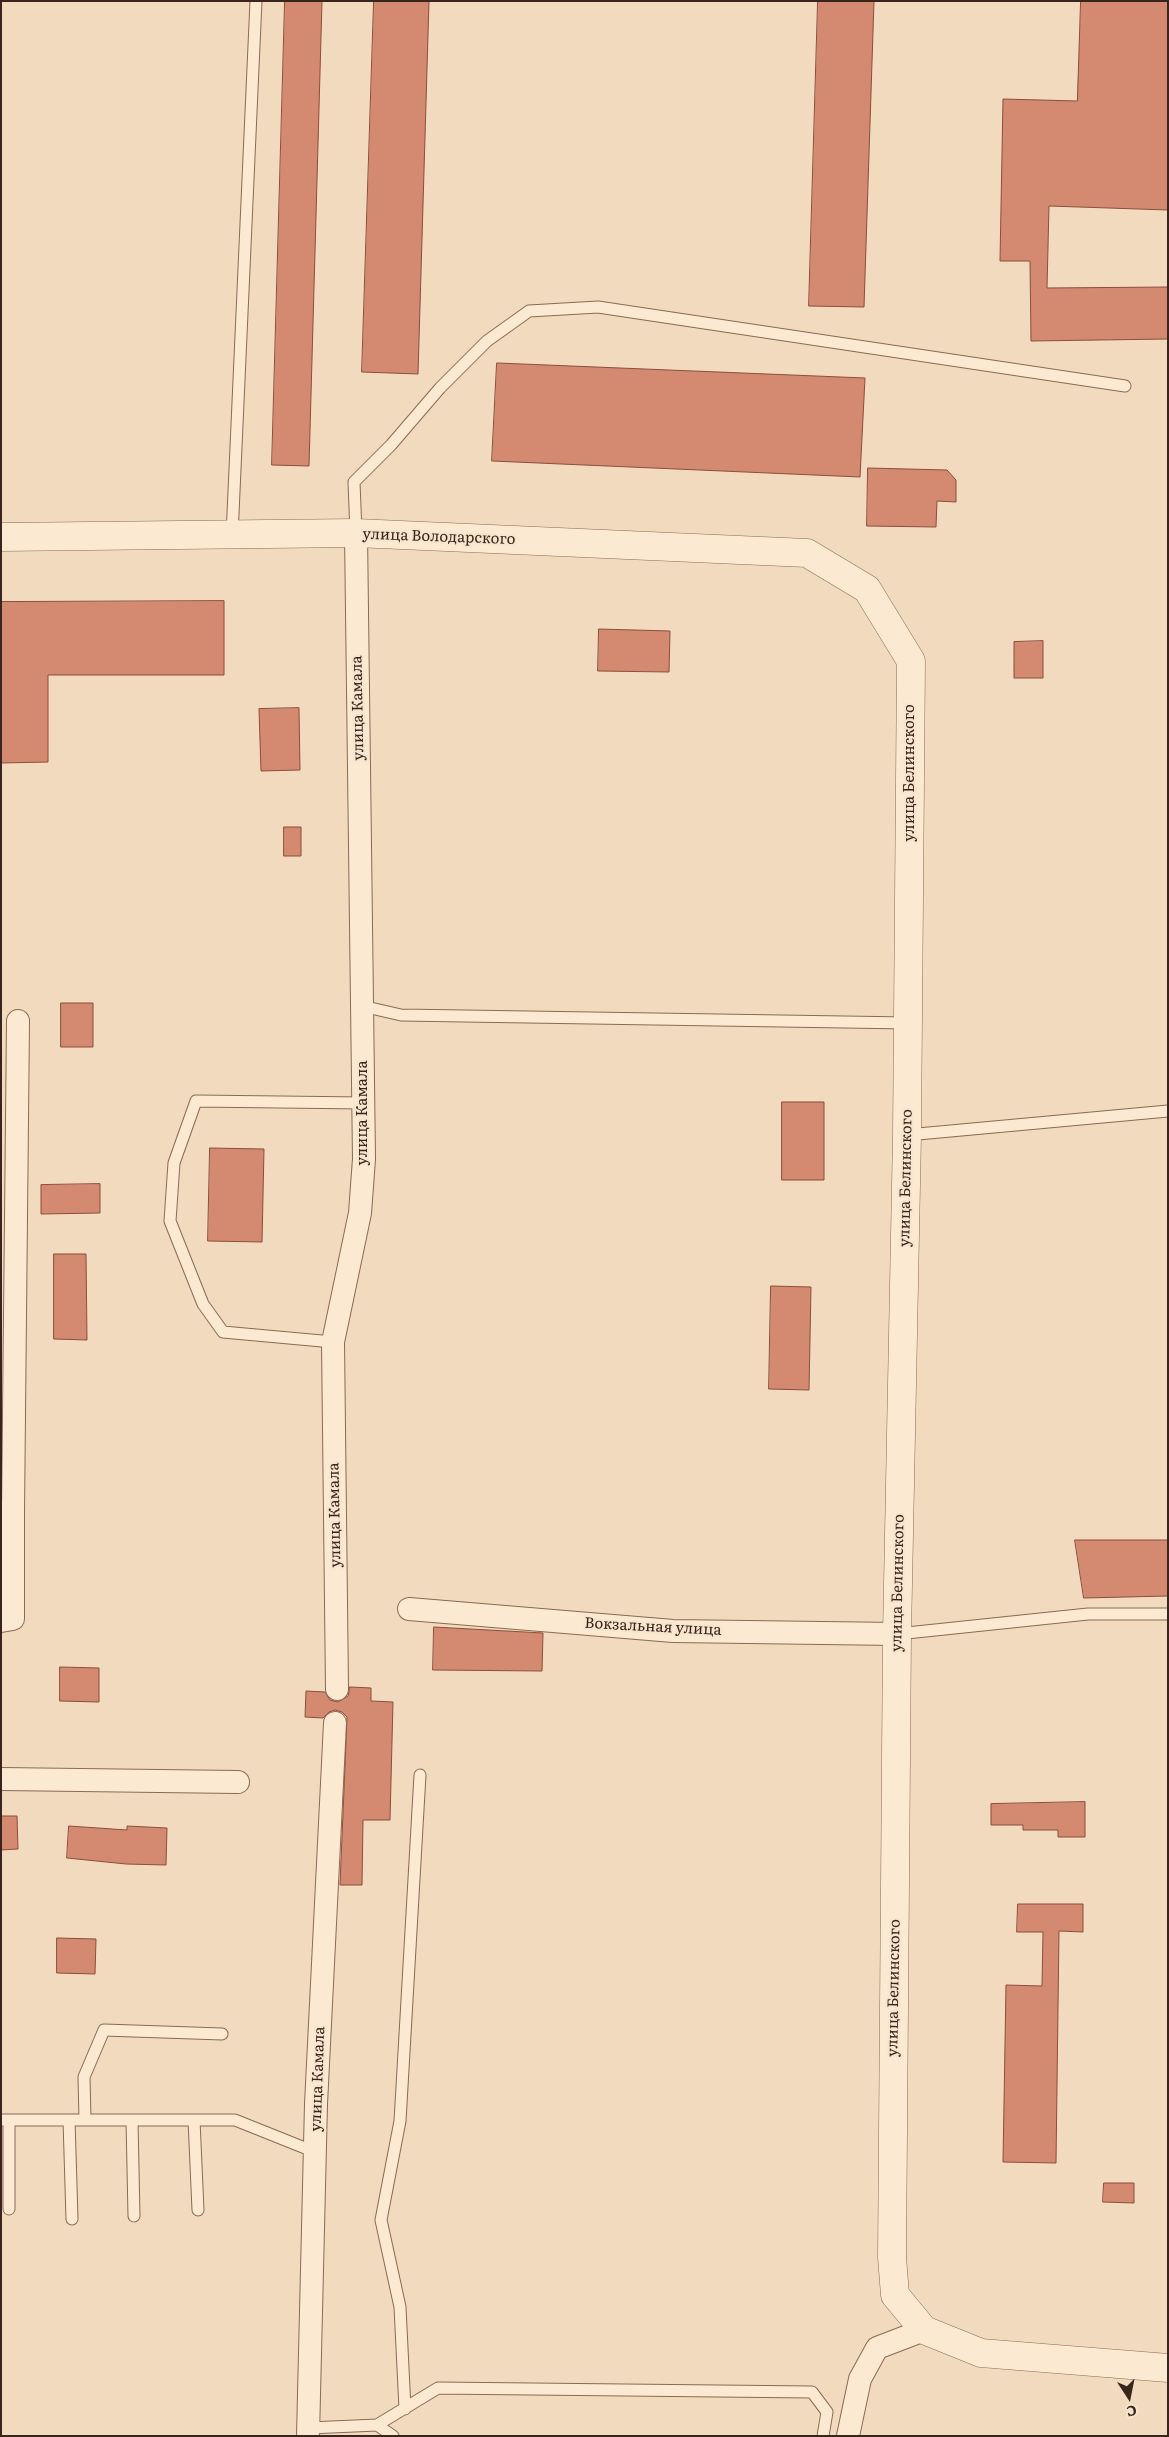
<!DOCTYPE html>
<meta charset="utf-8">
<style>
body{margin:0}
#map{position:relative;width:1169px;height:2437px;overflow:hidden;background:#f1dabe;font-family:Literata,serif}
canvas{display:block}
.frame{position:absolute;inset:0;border:2px solid #39251b;pointer-events:none}
.north{position:absolute;left:1104px;top:2372px;width:50px;height:50px;-webkit-text-stroke:4px #f8e5ce;paint-order:stroke;rotate:169deg;font-size:14px;font-weight:700;line-height:20px;text-align:center;color:#39251b}
.north::after{content:'';display:block;margin:auto;width:18px;height:22px;background:#39251b;clip-path:polygon(50% 0,100% 100%,50% 72%,0 100%)}
</style>
<div id="map">
<canvas width="1169" height="2437"></canvas>
<div class="frame"></div>
<div class="north">С</div>
</div>
<script>
const ctx = document.querySelector('canvas').getContext('2d');
ctx.lineJoin = 'round';
function fillPath(path, color) { ctx.fillStyle = color; ctx.fill(path, 'evenodd'); }
function stroke(path, color, width, dash) { ctx.strokeStyle = color; ctx.lineWidth = width; ctx.lineCap = dash ? 'butt' : 'round'; ctx.setLineDash(dash || []); ctx.stroke(path); }
function drawText(font, color, halo, rows, align = 'center') {
  ctx.font = font + ' Literata,serif'; ctx.lineWidth = 4.5; ctx.setLineDash([]); ctx.textBaseline = 'middle'; ctx.strokeStyle = halo; ctx.fillStyle = color; for (const [text, x, y, turn = 0] of rows) {
    ctx.save(); ctx.translate(x, y); ctx.rotate((+turn || 0) * Math.PI / 180); ctx.textAlign = isNaN(turn) ? turn : align; if (halo) ctx.strokeText(text, 0, 0); ctx.fillText(text, 0, 0); ctx.restore();
  }
}
const building = new Path2D(`
 M285,1H322L309,466L272,465Z
 M374,1H429L418,374L362,372Z
 M818,1H874L864,307L809,306Z
 M1081,1H1168V210L1049,206L1047,288L1168,287V339L1031,341L1030,261H1000L1003,99L1077,101Z
 M497,363L865,378L860,477L492,461Z
 M868,468L947,470L956,480V502L937,501L936,527L867,526Z
 M224,601V675H48V762L1,763V602Z
 M599,629L670,631L669,672L598,671Z
 M1043,641V678H1014V642Z
 M299,708L300,770L261,771L259,709Z
 M284,827H301V856H284Z
 M61,1003H93V1047H61Z
 M782,1102H824V1180H782Z
 M210,1148L264,1149L262,1242L208,1241Z
 M100,1184V1213L41,1214V1185Z
 M54,1254H86L87,1340L54,1339Z
 M771,1286L811,1287L809,1390L769,1389Z
 M1075,1540H1168V1596L1084,1598Z
 M434,1627L543,1633L542,1671L433,1670Z
 M60,1667L99,1668V1702L60,1701Z
 M350,1687L371,1688V1701L393,1702L390,1820H363L362,1885H340L347,1717L342,1712L335,1710L329,1712L323,1718L305,1717L306,1691L325,1692L330,1700L338,1702L348,1696Z
 M1085,1802V1837H1058V1830H1023V1825H991V1804Z
 M1,1816H17L18,1849L1,1850Z
 M69,1826L127,1830V1826L167,1828L166,1865L126,1864L67,1858Z
 M1018,1904H1083V1932L1059,1931L1056,2163L1003,2162L1006,1985L1042,1986L1043,1932H1017Z
 M57,1938L96,1939L95,1974L57,1973Z
 M1104,2183H1134V2203L1103,2202Z`);
fillPath(building, '#d38a70');
stroke(building, '#8c4d39', 1);
const service = new Path2D(`
 M356,533L354,482L391,445L440,388L487,341L529,311L598,307L1125,386
 M232,536L256,1
 M362,1006L401,1015L908,1023
 M907,1135L1168,1111
 M333,1342L223,1332L203,1304L170,1221L174,1163L196,1101L364,1103
 M897,1634L1088,1614H1168
 M1,2120H235L315,2152
 M9,2120V2209
 M69,2120L72,2219
 M85,2120L84,2077L104,2030L222,2034
 M132,2120L134,2216
 M194,2120L198,2210
 M405,2409L400,2307L381,2220L400,2121L420,1775
 M377,2425L393,2436
 M309,2428L377,2425L438,2388L812,2392L827,2412L823,2436`);
const minor = new Path2D(`
 M1,1512H13V1619L1,1621
 M13,1512L18,1021
 M409,1609L673,1631L897,1634
 M337,1689L333,1342L360,1213L364,1159L356,533
 M1,1779L238,1782
 M308,2436L316,2104L335,1723
 M848,2436L860,2379L877,2348L924,2330`);
const tertiary = new Path2D(`
 M1,537L356,533L807,553L867,589L911,661L907,1135L897,1634L892,2257L895,2295L924,2330L981,2353L1168,2368`);
stroke(service, '#8b6955', 13);
stroke(minor, '#8b6955', 24);
stroke(tertiary, '#8b6955', 29);
stroke(service, '#fce9d1', 11);
stroke(minor, '#fce9d1', 22);
stroke(tertiary, '#fce9d1', 28);
drawText('15px', '#39251b', '#f8e5ce', [
 ["улица Володарского",439,537,2],
 ["улица Камала",358,708,-91],
 ["улица Белинского",910,773,-90],
 ["улица Камала",363,1113,-90],
 ["улица Белинского",906,1178,-89],
 ["улица Камала",335,1515,-91],
 ["улица Белинского",898,1583,-89],
 ["Вокзальная улица",653,1627,3],
 ["улица Белинского",894,1988,-89],
 ["улица Камала",318,2079,-88]
]);
</script>
